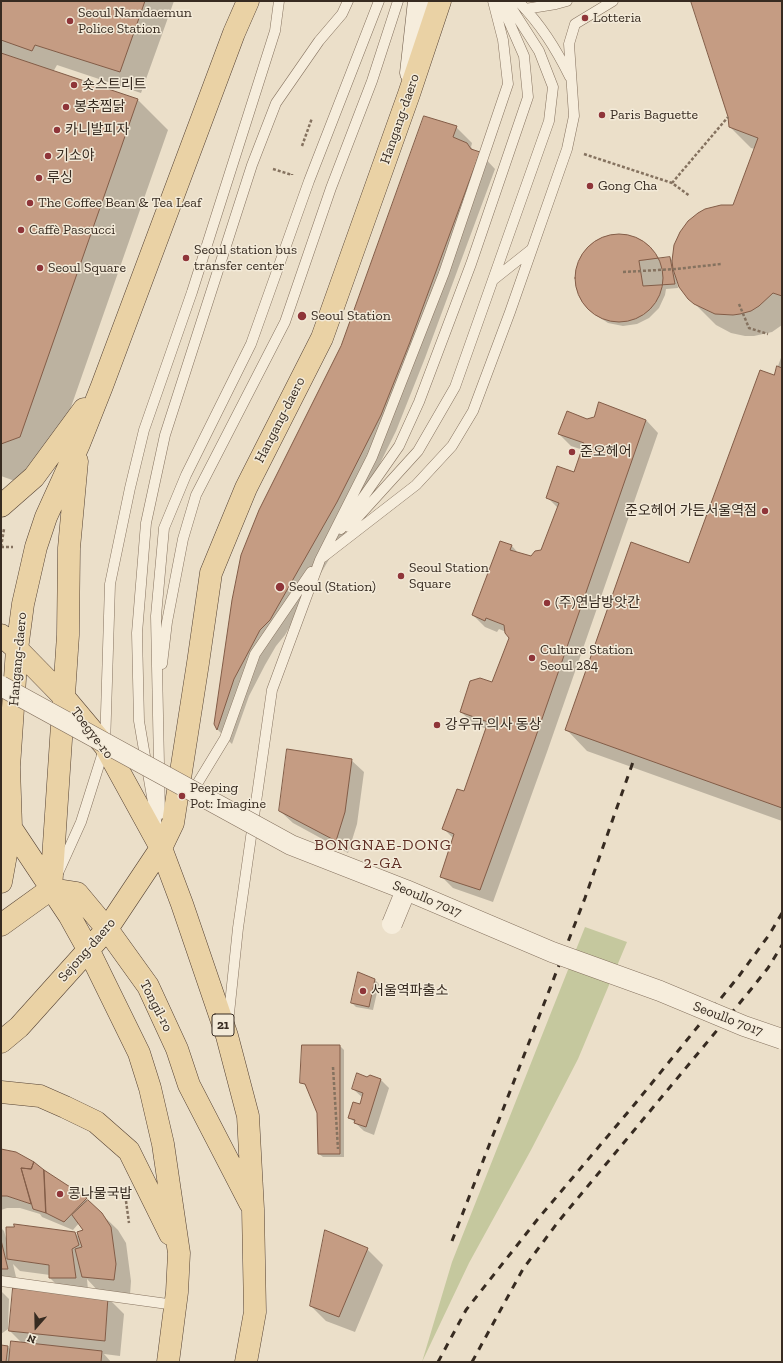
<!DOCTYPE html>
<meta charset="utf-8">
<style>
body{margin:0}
#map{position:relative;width:783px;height:1363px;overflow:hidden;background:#ebdfc9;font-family:"Zilla Slab",serif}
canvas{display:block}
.frame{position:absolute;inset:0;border:2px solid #372b21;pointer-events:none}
.north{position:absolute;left:16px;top:1307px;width:40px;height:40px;-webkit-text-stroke:3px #f3ead8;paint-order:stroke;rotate:200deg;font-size:11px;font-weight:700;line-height:16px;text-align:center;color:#372b21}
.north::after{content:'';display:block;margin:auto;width:14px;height:18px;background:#372b21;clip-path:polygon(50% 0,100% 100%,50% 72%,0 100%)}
</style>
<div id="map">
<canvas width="783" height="1363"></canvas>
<div class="frame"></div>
<div class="north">N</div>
</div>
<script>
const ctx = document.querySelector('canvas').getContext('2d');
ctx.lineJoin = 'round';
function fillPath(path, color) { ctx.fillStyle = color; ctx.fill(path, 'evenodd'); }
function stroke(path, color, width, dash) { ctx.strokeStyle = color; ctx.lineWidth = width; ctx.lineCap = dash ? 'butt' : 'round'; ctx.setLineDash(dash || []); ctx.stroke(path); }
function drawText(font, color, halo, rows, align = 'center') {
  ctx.font = font + ' "Zilla Slab","Noto Sans KR",serif'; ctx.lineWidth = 3; ctx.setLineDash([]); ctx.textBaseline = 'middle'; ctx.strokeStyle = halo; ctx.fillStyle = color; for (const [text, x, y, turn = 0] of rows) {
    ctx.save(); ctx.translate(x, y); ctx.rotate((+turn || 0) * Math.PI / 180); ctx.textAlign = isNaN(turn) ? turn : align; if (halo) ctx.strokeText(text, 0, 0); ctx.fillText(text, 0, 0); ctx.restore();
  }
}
fillPath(new Path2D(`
 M585,927L627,942L578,1059L531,1150L469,1263L422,1362L452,1262Z`), '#c5c89e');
fillPath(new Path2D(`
 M1,1H174L141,93L57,65L53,72L138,100L168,130L50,467L15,481L1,476Z
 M691,1H782V325L772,332L754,336H745L731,333L716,325L689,298L678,280H677L678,288L666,289L665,295L659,308L649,318L637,324L623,326L608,323L596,315L582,300L577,286L576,271L581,258L590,246L602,238L616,235L630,236L643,242L660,259L670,258L674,262L734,206L755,149L751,148L729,126V116Z
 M456,127L472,143L471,147L474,151L480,153L495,169L425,358L396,431L353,518L285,635L276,646L265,665L249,696L232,744L217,729L215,724Z
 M782,355V821L587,751L566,729L690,564L774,377Z
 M600,403L646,420L658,433L547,752L493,902L453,888L441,876L454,839L444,829L464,793L487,729L474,724L461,712L492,683L510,638L506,632L499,629L497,632L485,627L473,615L500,542L512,546L519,554L531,557L542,551L558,508L547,497L574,474L583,450L571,446L559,434L595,418Z
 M351,760L364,772L357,824L348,853L293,823L280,811Z
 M359,973L375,980L379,984L373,1010L356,1007L352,1003Z
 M340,1046L344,1050V1157H323L319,1154L318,1112L308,1087L301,1082Z
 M367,1078L381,1080L389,1088L374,1135L364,1131L349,1117L360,1106L363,1098L353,1089Z
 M1,1150L34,1163L86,1199L118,1230L126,1243L131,1281L130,1295L99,1292L87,1279L88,1290H62L50,1278V1275L20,1271L13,1264L16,1277L2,1278L1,1276V1228L4,1231L6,1238L75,1233L81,1239L85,1230L79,1223L73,1230L42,1217L40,1214L20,1208H7L1,1210Z
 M367,1249L383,1265L355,1332L326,1321L311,1306Z
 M1,1291L9,1299L8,1329L1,1334Z
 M108,1298L124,1314L120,1356L104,1354L111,1362H1V1346L8,1347L11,1350L22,1343L10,1331Z`), '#0003');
const building = new Path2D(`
 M1,1H145L120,72L35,45L32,51L1,40Z
 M691,1H782V296L773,293L759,306L751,311L740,314L733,315L715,314L694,304L688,299L679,287L673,269L672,261L674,245L680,232L688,221L698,213L705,209L721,205H733L758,138L729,127L728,117Z
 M1,53L138,99L20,437L1,444Z
 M424,116L457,126L453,137L467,143L471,149L480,152L410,342L381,415L337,502L270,620L260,630L250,649L234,679L217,730L214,724L232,600L241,555L259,510L341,346Z
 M575 278a44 44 0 1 1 88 0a44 44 0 1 1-88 0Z
 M670,257L675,284L643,286L639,261Z
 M777,366L782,368V808L565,730L631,542L689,563L760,370L774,375Z
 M599,402L646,420L535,739L480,890L440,877L454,834L442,829L457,789L464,791L488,722L460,712L470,681L480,678L492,682L509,638L505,633L504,625L486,618L485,621L472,615L500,541L512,545L510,550L531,556L535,551L541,550L559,503L546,498L557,466L574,472L584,443L558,434L567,411L587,419L594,417Z
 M287,749L352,759L345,812L336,841L279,811Z
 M358,972L375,979L369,1007L351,1003Z
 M302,1045H340V1154H318L317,1113L305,1084L300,1083Z
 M357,1073L367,1077L370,1075L381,1079L366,1127L354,1123L355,1120L348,1118L353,1102L360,1104L363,1093L352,1089Z
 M1,1149L16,1152L34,1162L31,1169L21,1168L31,1204L7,1196H1Z
 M34,1162L44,1170L46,1213L33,1209L21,1168L31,1169Z
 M44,1170L87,1198L64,1222L46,1213Z
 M88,1200L102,1213L111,1227L116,1264L114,1280L82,1277L75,1249L82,1247L77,1232L83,1230L72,1215Z
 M14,1224L75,1232L79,1245L72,1249L76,1278H49V1265L7,1259L6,1227H14Z
 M325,1230L368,1248L339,1317L310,1306Z
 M1,1240L8,1269H1Z
 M13,1288L108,1297L105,1341L9,1331Z
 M11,1341L102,1351L101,1362H9Z
 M1,1345L8,1346L6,1362H1Z`);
fillPath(building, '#c59c83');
stroke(building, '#825c47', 1);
const lane = new Path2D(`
 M518,1C541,25 555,47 570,77
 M525,9L556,4L567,1
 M493,280L532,249
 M349,527L418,451L455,387L549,121L553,87L539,51L507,1
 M341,529L399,446L419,402L471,264L528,97L524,56L500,1
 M323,557L416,485L452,446L473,411L510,312L567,149L574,116L569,44L575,24L613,1
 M162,664L167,622L183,539L196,495L285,322L331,188L372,81L398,1
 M191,794L225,738L255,654L311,572
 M160,814L156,616L164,528L186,475L251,344L309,181L379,1
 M157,826L139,721L137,633L146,523L165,435L252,165L276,103L319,41L342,14L348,1
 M58,873L81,822L105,746L110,584L130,488L144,430L192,292L275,31L279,1
 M228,1023L238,928L272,690L320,560L372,457L444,273L508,84L503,40L493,1
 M1,1281L175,1305`);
const secondary = new Path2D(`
 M411,73L419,1`);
const primary = new Path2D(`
 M1,506L34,477L84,409
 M1,635L17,649L63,696L105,746L161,848L182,904L227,1036L248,1116L253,1209L255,1312L246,1362
 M7,822L69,915L89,951L139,1053L150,1088L163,1144L179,1253L177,1292L168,1362
 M1,882L11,827L9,767L17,649L23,604L36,547L46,517L79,444L102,386L234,33L248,1
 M51,889L68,635L69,548L77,461
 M1,925L51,889L77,893L107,929L148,986L177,1049L189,1085L250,1203
 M1,1042L19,1027L107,929L161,848L173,823L198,663L211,573L246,488L322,338L409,94L440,1
 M1,1092L40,1096L65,1107L96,1122L129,1151L170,1234`);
stroke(lane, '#85725f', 11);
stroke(secondary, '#675342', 23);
stroke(primary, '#544133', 23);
stroke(new Path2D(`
 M302,146L312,118
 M584,154L672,183L690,196
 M273,169L292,175V174
 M672,183L728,117
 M623,272L676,269L721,264
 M739,304L749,328L768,334
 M1,547L4,529
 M1,547H13
 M333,1067L338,1149
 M126,1201L129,1223`), '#85725f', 2.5, [3, 2]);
stroke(lane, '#f6eddc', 10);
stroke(secondary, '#f6eddc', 22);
stroke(primary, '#ead2a5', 22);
stroke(new Path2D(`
 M452,1241L585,898L633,762
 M438,1362L466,1310L537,1220L634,1105L739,976L769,935L782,913
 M472,1362L523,1269L558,1222L748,993L768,968L782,945`), '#372b21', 3, [7, 7]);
const streetBridge = new Path2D(`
 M1,686L291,845L406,890L552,952L660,991L744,1026L782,1039
 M392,924L406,890`);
stroke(streetBridge, '#85725f', 21, []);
stroke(streetBridge, '#f6eddc', 20);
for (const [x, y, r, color] of [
 [585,18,4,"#8f3539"],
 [70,21,4,"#8f3539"],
 [74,85,4,"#8f3539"],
 [66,107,4,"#8f3539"],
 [602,115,4,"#8f3539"],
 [57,130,4,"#8f3539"],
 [48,156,4,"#8f3539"],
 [39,178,4,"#8f3539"],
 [590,186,4,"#8f3539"],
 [30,203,4,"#8f3539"],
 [21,230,4,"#8f3539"],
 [186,258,4,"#8f3539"],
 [40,268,4,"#8f3539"],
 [302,316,5,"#8f3539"],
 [572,452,4,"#8f3539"],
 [765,511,4,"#8f3539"],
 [401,576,4,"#8f3539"],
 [280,587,5,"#8f3539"],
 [547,603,4,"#8f3539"],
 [532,658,4,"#8f3539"],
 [437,725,4,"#8f3539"],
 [182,796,4,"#8f3539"],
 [363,991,4,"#8f3539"],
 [60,1194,4,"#8f3539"]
]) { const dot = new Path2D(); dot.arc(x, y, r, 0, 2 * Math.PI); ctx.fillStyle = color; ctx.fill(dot); stroke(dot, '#f3ead8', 1.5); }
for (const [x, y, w] of [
 [223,1025,22]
]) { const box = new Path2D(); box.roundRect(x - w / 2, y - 11, w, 22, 3); ctx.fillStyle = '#f3ead8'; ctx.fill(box); stroke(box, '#372b21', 1); }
drawText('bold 13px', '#372b21', null, [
 ["21",223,1025]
]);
drawText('14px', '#372b21', '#f3ead8', [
 ["Seoul Namdaemun",78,13],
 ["Police Station",78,29],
 ["Lotteria",593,18],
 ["숏스트리트",82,85],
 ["봉추찜닭",74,107],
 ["Paris Baguette",610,115],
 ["카니발피자",65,130],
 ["기소야",56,156],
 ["루싱",47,178],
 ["Gong Cha",598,186],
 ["The Coffee Bean & Tea Leaf",38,203],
 ["Caffè Pascucci",29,230],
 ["Seoul station bus",194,250],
 ["transfer center",194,266],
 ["Seoul Square",48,268],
 ["Seoul Station",311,316],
 ["준오헤어",580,452],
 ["준오헤어 가든서울역점",757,511,"right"],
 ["Seoul Station",409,568],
 ["Square",409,584],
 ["Seoul (Station)",289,587],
 ["(주)연남방앗간",555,603],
 ["Culture Station",540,650],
 ["Seoul 284",540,666],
 ["강우규 의사 동상",445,725],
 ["Peeping",190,788],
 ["Pot: Imagine",190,804],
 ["서울역파출소",371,991],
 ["콩나물국밥",68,1194]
], 'left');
drawText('14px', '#372b21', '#f3ead8', [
 ["Hangang-daero",400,119,-71],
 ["Hangang-daero",280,420,-63],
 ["Hangang-daero",18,659,-85],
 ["Toegye-ro",92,733,53],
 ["Seoullo 7017",427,899,23],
 ["Sejong-daero",87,950,-49],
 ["Tongil-ro",156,1006,63],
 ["Seoullo 7017",728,1019,21]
]);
ctx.letterSpacing = '1px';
drawText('16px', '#602f25', '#f3ead8', [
 ["BONGNAE-DONG",383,845],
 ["2-GA",383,863]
]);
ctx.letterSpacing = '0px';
</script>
